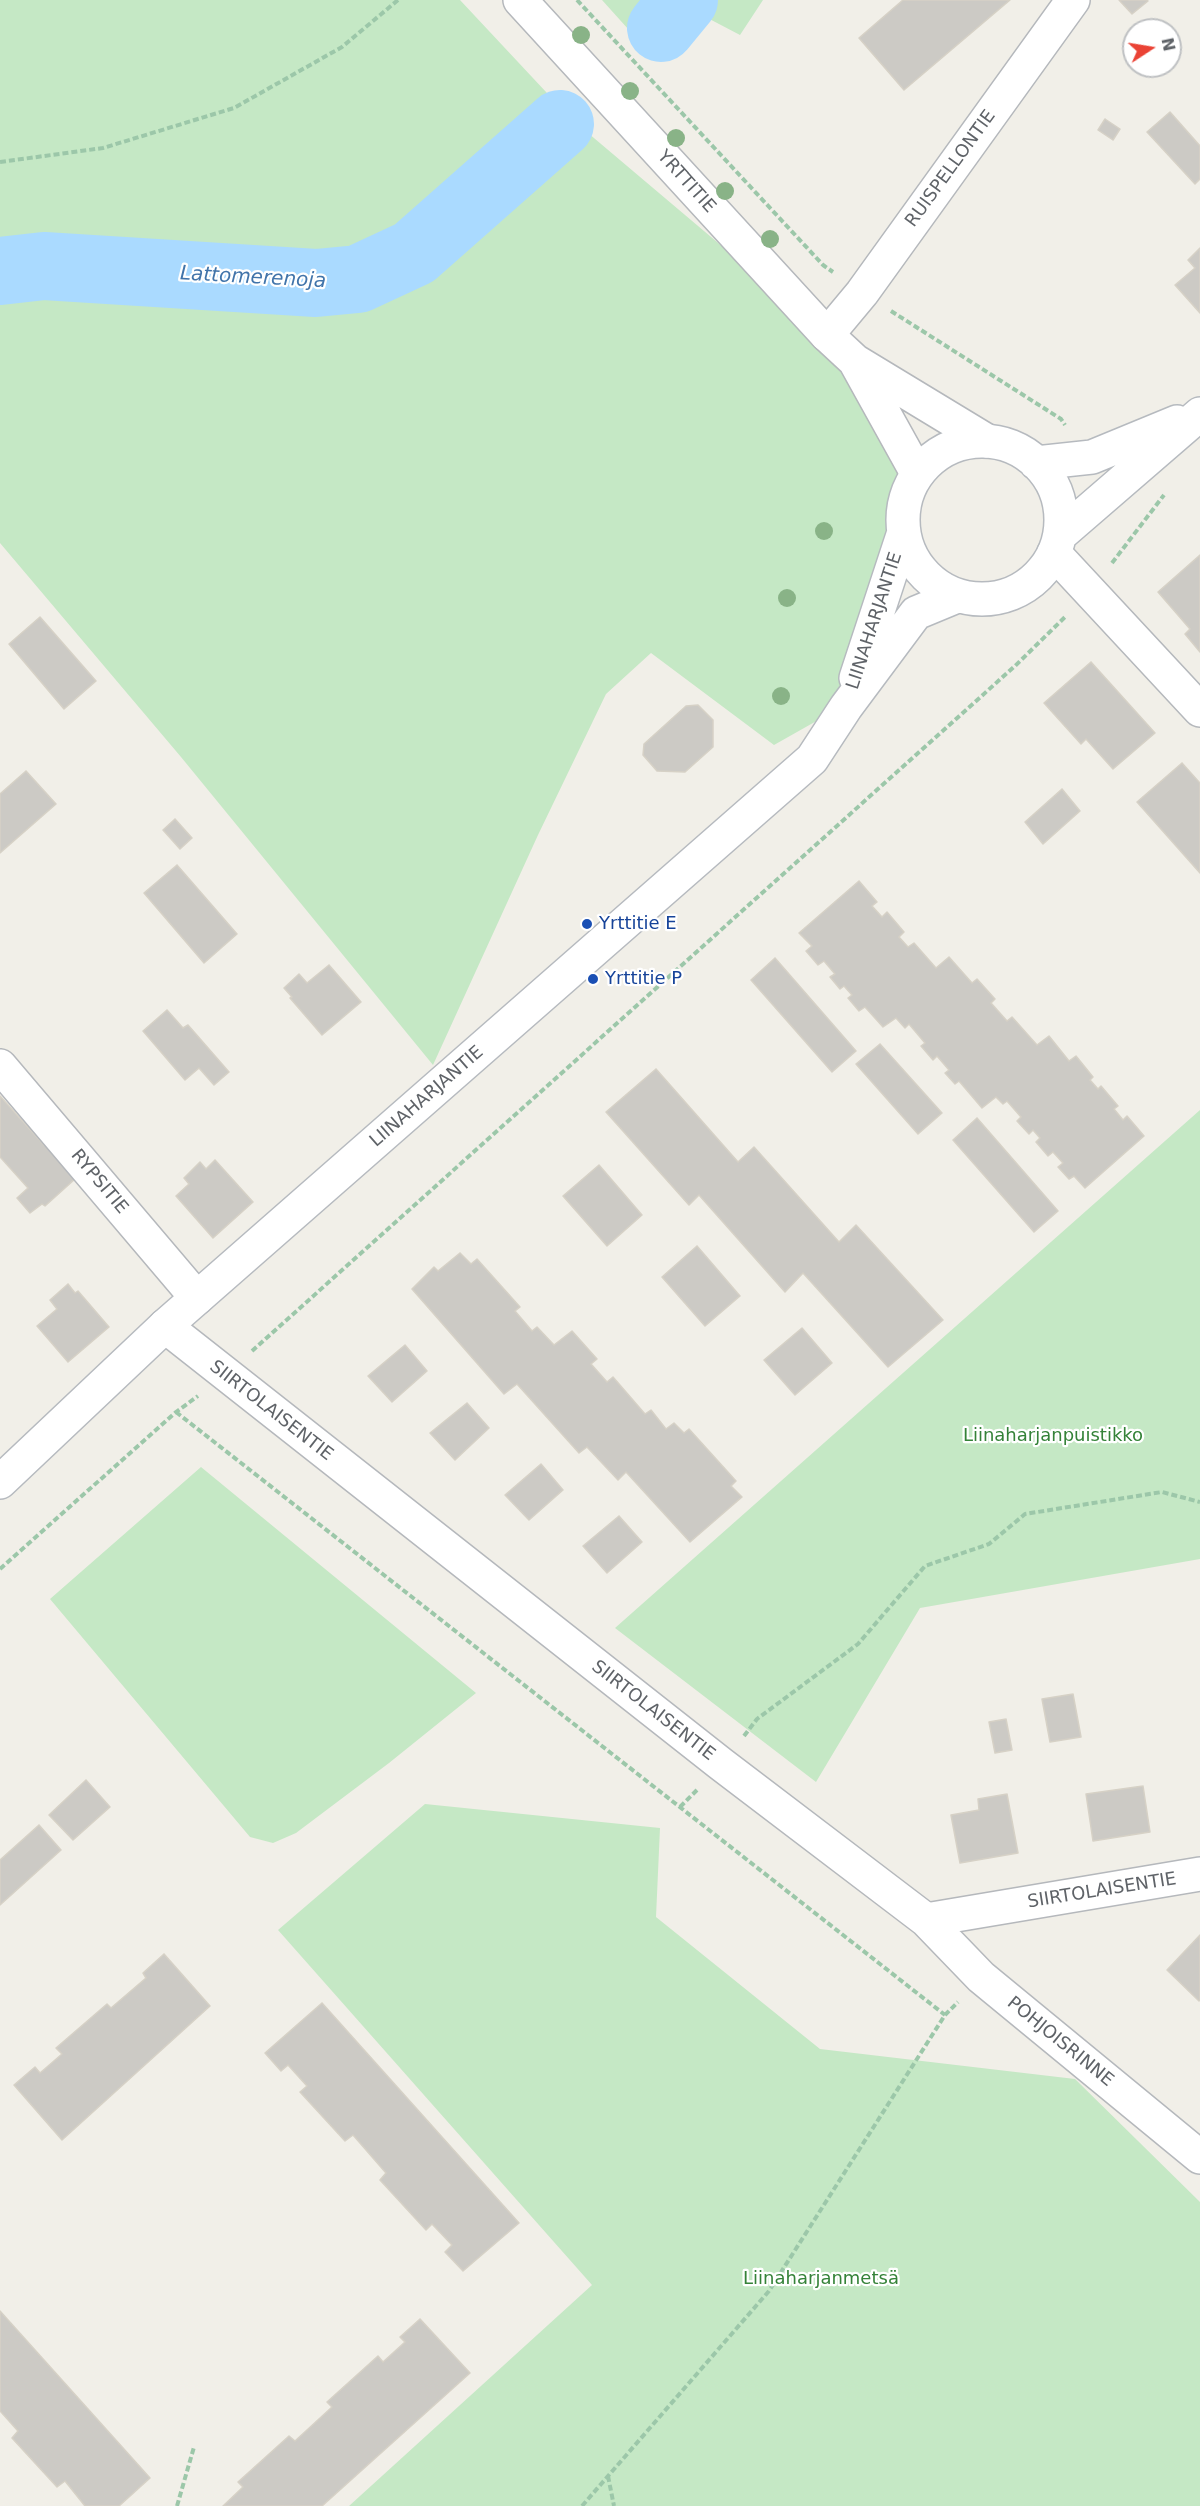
<!DOCTYPE html>
<html>
<head>
<meta charset="utf-8">
<style>
	body { margin:0 }
	#map { position:relative; width:1200px; height:2506px; overflow:hidden; background:#f1efe8; font-family:"DejaVu Sans",sans-serif }
	canvas { display:block }
	.north { position:absolute; left:1122px; top:18px; width:60px; height:60px; box-sizing:border-box; background:#fff; border:2px solid #bfc1c3; border-radius:50%; rotate:78deg; font-size:16px; font-weight:700; line-height:24px; text-align:center; color:#5f6368 }
	.north::after { content:''; display:block; margin:auto; width:21px; height:27px; background:#ea4335; clip-path:polygon(50% 0,100% 100%,50% 72%,0 100%) }
</style>
</head>
<body>
<div id="map">
<canvas width="1200" height="2506"></canvas>
<div class="north">N</div>
</div>
<script>
const c = document.querySelector('canvas').getContext('2d');
c.lineJoin = 'round';
function fill(path, color) {
  c.fillStyle = color;
  c.fill(path, 'evenodd');
}
function poly(rows) {
  const path = new Path2D();
  for (const r of rows) {
    if (r.length === 3) {
      path.moveTo(r[0] + r[2], r[1]);
      path.arc(r[0], r[1], r[2], 0, 2 * Math.PI);
      continue;
    }
    path.moveTo(r[0], r[1]);
    for (let i = 2; i < r.length; i += 2) path.lineTo(r[i], r[i + 1]);
  }
  return path;
}
function trace(path, color, width, dash) {
  c.strokeStyle = color;
  c.lineWidth = width;
  c.lineCap = dash ? 'butt' : 'round';
  c.setLineDash(dash || []);
  c.stroke(path);
}
function label(font, color, halo, rows, align = 'center') {
  c.font = font + ' "DejaVu Sans",sans-serif';
  c.lineWidth = 4.5;
  c.setLineDash([]);
  c.textBaseline = 'middle';
  c.strokeStyle = halo;
  c.fillStyle = color;
  for (const [text, x, y, turn = 0] of rows) {
    c.save();
    c.translate(x, y);
    c.rotate((+turn || 0) * Math.PI / 180);
    c.textAlign = isNaN(turn) ? turn : align;
    if (halo) c.strokeText(text, 0, 0);
    c.fillText(text, 0, 0);
    c.restore();
  }
}
fill(poly([
	[0,0,460,0,561,108,481,195,575,122,827,335,906,472,899,533,843,706,774,745,651,653,606,694,538,835,433,1065,181,757,0,543],
	[602,0,655,0,629,30],
	[705,0,763,0,740,35,698,13],
	[1200,1110,1200,1559,920,1608,816,1782,615,1628],
	[201,1467,476,1693,389,1763,296,1833,273,1843,250,1837,50,1599],
	[425,1804,660,1828,656,1917,820,2049,1075,2079,1200,2202,1200,2506,349,2506,592,2285,278,1930]
]), '#c5e8c5');
trace(poly([
	[661,28,684,0],
	[0,271,44,266,316,283,358,279,414,253,560,124]
]), '#aadaff', 68);
const building = poly([
	[903,0,1010,0,904,90,859,38,903,0],
	[1119,0,1147,0,1148,1,1132,14,1119,0],
	[1170,112,1200,146,1200,179,1195,184,1147,132,1170,112],
	[1105,119,1120,129,1113,140,1098,130,1105,119],
	[1200,248,1200,313,1175,285,1195,268,1188,260,1200,248],
	[1200,555,1200,652,1185,634,1190,629,1158,592,1200,555],
	[40,617,96,681,64,709,9,644,40,617],
	[1091,662,1155,733,1113,769,1086,739,1081,744,1044,703,1091,662],
	[698,705,713,720,713,747,685,772,657,771,643,755,644,744,686,706,698,705],
	[1182,763,1200,783,1200,873,1137,802,1182,763],
	[26,771,56,804,0,853,0,794,26,771],
	[1062,789,1080,811,1043,844,1025,822,1062,789],
	[175,819,192,838,180,849,163,830,175,819],
	[177,865,237,934,204,963,144,893,177,865],
	[859,881,877,902,872,906,882,917,887,912,904,932,899,937,908,947,914,943,936,968,949,957,972,983,977,979,995,999,991,1003,1007,1021,1012,1017,1037,1045,1049,1036,1069,1061,1076,1056,1093,1077,1090,1080,1098,1089,1101,1086,1118,1106,1114,1109,1123,1120,1127,1116,1144,1136,1085,1188,1074,1176,1069,1179,1058,1167,1063,1163,1053,1152,1048,1156,1036,1142,1040,1138,1033,1130,1029,1134,1017,1121,1021,1117,1007,1101,1003,1104,996,1097,982,1108,959,1081,955,1084,945,1073,949,1070,937,1056,933,1060,921,1046,925,1043,909,1024,905,1028,896,1018,883,1027,865,1007,859,1011,848,998,852,995,844,986,840,989,830,977,835,974,824,961,818,965,806,951,812,946,799,933,859,881],
	[775,958,856,1051,832,1072,751,980,775,958],
	[329,965,361,1002,322,1035,290,998,292,997,284,988,299,974,307,983,329,965],
	[167,1010,183,1028,188,1025,229,1072,214,1085,199,1068,185,1080,143,1031,167,1010],
	[880,1044,942,1113,918,1134,856,1064,880,1044],
	[656,1069,738,1162,754,1147,839,1242,856,1225,943,1320,888,1367,803,1273,785,1292,699,1195,689,1205,606,1112,656,1069],
	[0,1096,44,1145,49,1140,75,1179,45,1206,42,1204,30,1213,17,1198,28,1188,0,1157,0,1096],
	[977,1118,1058,1211,1034,1232,953,1140,977,1118],
	[215,1160,253,1202,213,1238,176,1196,189,1184,184,1178,200,1162,206,1169,215,1160],
	[599,1165,642,1215,607,1246,563,1196,599,1165],
	[697,1246,740,1296,705,1326,662,1277,697,1246],
	[460,1253,471,1264,477,1259,520,1307,515,1311,532,1331,537,1327,554,1345,572,1331,597,1359,591,1364,607,1382,613,1377,645,1414,651,1410,666,1429,674,1423,684,1433,689,1429,736,1481,731,1486,742,1497,690,1542,626,1472,618,1480,587,1447,579,1453,517,1384,504,1394,412,1289,434,1267,438,1271,460,1253],
	[68,1284,75,1293,78,1291,109,1327,68,1362,37,1326,57,1309,50,1300,68,1284],
	[802,1328,832,1363,795,1395,764,1360,802,1328],
	[405,1345,427,1371,392,1402,368,1376,405,1345],
	[467,1403,489,1428,455,1460,430,1433,467,1403],
	[541,1464,563,1490,529,1520,505,1495,541,1464],
	[619,1516,642,1542,607,1573,583,1546,619,1516],
	[1073,1694,1081,1737,1050,1742,1042,1699,1073,1694],
	[1006,1719,1012,1750,995,1753,989,1722,1006,1719],
	[86,1780,110,1807,73,1840,49,1815,86,1780],
	[1143,1786,1150,1832,1093,1841,1086,1794,1143,1786],
	[1007,1794,1018,1853,960,1863,951,1815,979,1810,978,1799,1007,1794],
	[39,1825,61,1850,0,1905,0,1860,39,1825],
	[1200,1935,1200,2000,1199,2001,1167,1970,1200,1935],
	[164,1954,210,2006,62,2140,14,2085,35,2067,40,2073,62,2054,56,2048,107,2004,111,2008,146,1978,143,1973,164,1954],
	[322,2003,519,2223,463,2271,445,2252,452,2245,432,2224,426,2230,380,2180,386,2173,353,2135,345,2141,300,2092,307,2086,288,2065,281,2071,265,2053,322,2003],
	[0,2311,150,2478,119,2506,85,2506,65,2481,57,2487,12,2438,18,2431,0,2411,0,2311],
	[420,2319,470,2373,322,2506,223,2506,243,2487,238,2482,289,2436,295,2441,332,2407,327,2402,378,2356,383,2362,405,2342,400,2337,420,2319]
]);
fill(building, '#cccac5');
trace(building, '#d6d1c6', 1.5);
const minor = poly([
	[827,335,862,293,1073,0],
	[1054,553,1200,710],
	[0,1066,197,1298],
	[165,1326,721,1764,926,1920,981,1977,1200,2157],
	[926,1920,1200,1874]
]);
const tertiary = poly([
	[520,0,827,335,855,361,987,441],
	[856,363,917,473]
]);
const secondary = poly([
	[982,520,79],
	[1036,463,1092,457,1177,422],
	[1060,535,1200,414],
	[856,678,903,535],
	[0,1482,165,1326,812,759,846,707,916,613,957,596]
]);
trace(minor, '#b5b8bc', 36);
trace(tertiary, '#b5b8bc', 36);
trace(secondary, '#b6babf', 36);
trace(poly([
	[577,0,823,265,833,272],
	[0,162,103,148,234,108,342,47,398,0],
	[891,311,1061,419,1065,425],
	[1112,563,1164,495],
	[252,1351,1015,666,1066,616],
	[176,1412,945,2015],
	[0,1569,176,1412,198,1396],
	[744,1736,757,1719,858,1644,925,1566,989,1544,1025,1514,1162,1492,1200,1502],
	[680,1807,698,1789],
	[608,2476,614,2506],
	[177,2506,194,2447],
	[582,2506,769,2291,945,2015,958,2002]
]), '#9cc7a9', 4, [6, 3]);
trace(minor, '#fff', 33);
trace(tertiary, '#fff', 33);
trace(secondary, '#fff', 33);
c.fillStyle = '#89b387';
for (const [x, y] of [
	[581,35],
	[630,91],
	[676,138],
	[725,191],
	[770,239],
	[824,531],
	[787,598],
	[781,696]
]) {
  c.beginPath();
  c.arc(x, y, 9, 0, 2 * Math.PI);
  c.fill();
}
for (const [x, y, r, color] of [
	[587,924,6,"#1a4fb4"],
	[593,979,6,"#1a4fb4"]
]) {
  const dot = new Path2D();
  dot.arc(x, y, r, 0, 2 * Math.PI);
  c.fillStyle = color;
  c.fill(dot);
  trace(dot, '#fff', 2);
}
label('18px', '#5f6368', '#fff', [
	["RUISPELLONTIE",951,169,-54],
	["YRTTITIE",686,182,48],
	["LIINAHARJANTIE",875,621,-72],
	["LIINAHARJANTIE",427,1097,-41],
	["RYPSITIE",99,1182,50],
	["SIIRTOLAISENTIE",271,1411,38],
	["SIIRTOLAISENTIE",653,1711,38],
	["SIIRTOLAISENTIE",1102,1891,-9],
	["POHJOISRINNE",1060,2042,39]
]);
label('18px', '#164399', '#fff', [
	["Yrttitie E",599,924],
	["Yrttitie P",605,979]
], 'left');
label('18px', '#348238', '#fff', [
	["Liinaharjanpuistikko",1053,1436],
	["Liinaharjanmetsä",821,2279]
]);
label('italic 20px', '#4174aa', '#fff', [
	["Lattomerenoja",253,278,3]
]);
</script>
</body>
</html>
